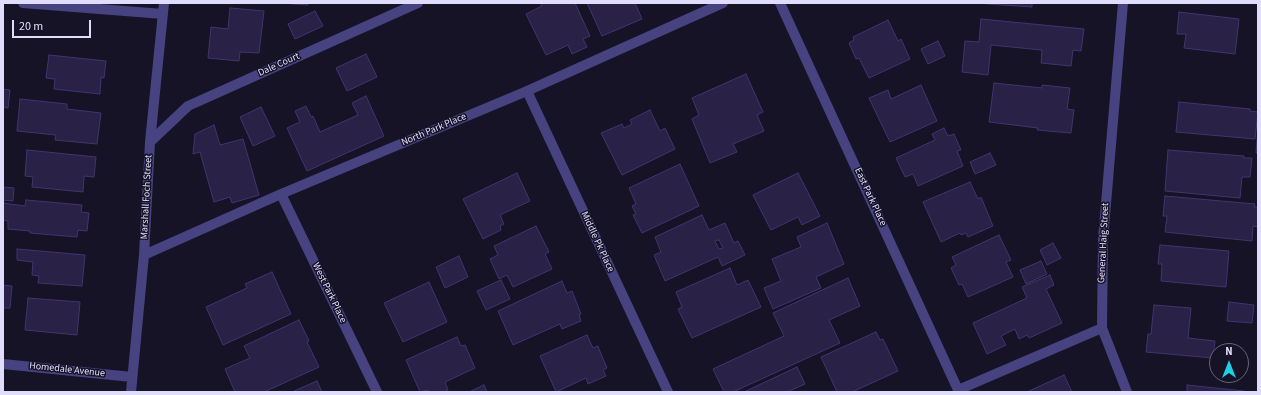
<!DOCTYPE html>
<html>
<head>
<meta charset="utf-8">
<style>
	body { margin:0 }
	#map { position:relative; width:1261px; height:395px; overflow:hidden; background:#161327; font-family:"Source Sans 3",sans-serif }
	canvas { display:block }
	.frame { position:absolute; inset:0; border:4px solid #e0dcfb; pointer-events:none }
	.north { position:absolute; left:1209px; top:343px; width:40px; height:40px; box-sizing:border-box; background:#161327; border:1px solid #67637c; border-radius:50%; rotate:0deg; font-size:11px; font-weight:700; line-height:16px; text-align:center; color:#e0dcfb }
	.north::after { content:''; display:block; margin:auto; width:14px; height:18px; background:#1dd0e6; clip-path:polygon(50% 0,100% 100%,50% 72%,0 100%) }
	.scale { position:absolute; left:12px; top:20px; width:79px; height:18px; box-sizing:border-box; border:2px solid #e0dcfb; border-top:0; padding-left:5px; font-size:12px; line-height:14px; white-space:nowrap; color:#e0dcfb; -webkit-text-stroke:3px #161327; paint-order:stroke }
</style>
</head>
<body>
<div id="map">
<canvas width="1261" height="395"></canvas>
<div class="frame"></div>
<div class="north">N</div>
<div class="scale">20 m</div>
</div>
<script>
const c = document.querySelector('canvas').getContext('2d');
c.lineJoin = 'round';
function fill(path, color) {
  c.fillStyle = color;
  c.fill(path, 'evenodd');
}
function poly(rows) {
  const path = new Path2D();
  for (const r of rows) {
    path.moveTo(r[0], r[1]);
    for (let i = 2; i < r.length; i += 2) path.lineTo(r[i], r[i + 1]);
  }
  return path;
}
function trace(path, color, width, dash) {
  c.strokeStyle = color;
  c.lineWidth = width;
  c.lineCap = dash ? 'butt' : 'round';
  c.setLineDash(dash || []);
  c.stroke(path);
}
function label(font, color, halo, rows, align = 'center') {
  c.font = font + ' "Source Sans 3",sans-serif';
  c.lineWidth = 3;
  c.setLineDash([]);
  c.textBaseline = 'middle';
  c.strokeStyle = halo;
  c.fillStyle = color;
  for (const [text, x, y, turn = 0] of rows) {
    c.save();
    c.translate(x, y);
    c.rotate((+turn || 0) * Math.PI / 180);
    c.textAlign = isNaN(turn) ? turn : align;
    if (halo) c.strokeText(text, 0, 0);
    c.fillText(text, 0, 0);
    c.restore();
  }
}
const building = poly([
	[281,3,308,3,308,5,281,3],
	[540,3,575,3,590,36,583,39,587,47,572,54,568,45,546,55,526,14,542,6,540,3],
	[587,3,635,3,642,19,602,36,587,3],
	[974,3,1032,3,1032,7,974,3],
	[230,8,264,11,259,53,240,52,239,61,208,58,211,27,228,29,230,8],
	[315,11,323,26,295,39,288,24,315,11],
	[1179,12,1239,19,1235,54,1184,48,1186,34,1177,34,1179,12],
	[981,19,1084,29,1081,51,1073,50,1071,66,1041,63,1042,50,991,45,988,75,962,72,965,41,979,42,981,19],
	[888,20,898,41,901,39,910,59,869,78,859,58,856,59,849,43,854,40,853,37,888,20],
	[938,41,945,56,928,64,921,49,938,41],
	[366,54,377,77,347,91,336,68,366,54],
	[49,55,106,61,104,78,101,77,100,94,54,89,55,79,46,78,49,55],
	[746,74,763,112,757,115,764,131,733,144,737,152,710,163,692,119,699,115,692,98,746,74],
	[994,83,1042,88,1042,85,1070,88,1067,109,1074,110,1071,133,1037,130,1038,128,989,122,994,83],
	[921,85,937,121,890,142,869,98,888,90,891,99,921,85],
	[3,89,10,90,8,108,3,107,3,89],
	[366,96,384,136,307,171,287,128,300,122,295,111,306,106,311,117,313,116,320,132,358,115,352,103,366,96],
	[20,99,67,104,67,109,101,113,97,144,55,140,56,135,17,131,20,99],
	[1179,102,1250,109,1250,111,1258,112,1255,139,1176,132,1179,102],
	[261,107,275,136,253,146,240,117,261,107],
	[650,110,660,131,665,128,675,149,622,175,601,133,622,124,624,128,632,124,630,120,650,110],
	[214,125,220,145,243,139,259,195,232,203,230,197,214,202,200,152,193,154,195,134,214,125],
	[944,128,948,136,954,134,961,150,957,151,963,166,918,186,913,174,905,177,896,158,935,140,932,134,944,128],
	[1258,128,1258,154,1256,153,1258,128],
	[27,150,96,157,94,177,84,176,83,192,32,187,33,177,25,176,27,150],
	[1168,150,1244,156,1244,158,1252,158,1250,177,1242,177,1240,198,1165,191,1168,150],
	[990,153,996,165,975,174,970,162,990,153],
	[680,164,699,206,642,233,633,215,636,214,632,206,636,204,629,188,680,164],
	[517,173,530,201,500,215,504,224,500,226,501,230,483,239,463,199,517,173],
	[798,173,820,216,802,225,798,217,771,230,753,195,798,173],
	[970,182,978,199,981,197,993,226,968,237,966,233,961,235,960,233,941,242,923,202,970,182],
	[3,187,14,188,13,201,3,200,3,187],
	[1165,196,1255,204,1254,207,1258,207,1258,227,1253,226,1252,241,1165,232,1167,216,1163,216,1165,196],
	[26,200,82,205,81,212,89,213,87,231,78,230,77,237,30,233,30,231,8,229,8,221,3,220,3,203,25,206,26,200],
	[702,215,709,230,725,223,734,243,738,241,745,255,722,266,718,257,665,281,654,255,661,252,655,237,702,215],
	[719,240,723,248,719,249,715,241,719,240],
	[827,223,844,264,816,277,821,288,773,309,764,288,781,281,772,259,801,247,797,237,827,223],
	[536,226,549,252,545,254,552,269,513,287,507,275,499,279,490,259,498,255,494,246,536,226],
	[999,235,1011,260,1006,262,1013,277,968,297,962,284,959,285,951,268,956,265,952,257,999,235],
	[1053,243,1061,258,1047,265,1040,250,1053,243],
	[1160,245,1229,251,1226,287,1161,281,1162,264,1158,264,1160,245],
	[17,249,85,255,82,286,38,283,39,276,32,275,33,262,17,260,17,249],
	[459,256,468,277,445,288,436,267,459,256],
	[1041,261,1047,274,1026,284,1020,270,1041,261],
	[730,268,737,285,748,280,761,307,692,338,678,309,682,307,676,292,730,268],
	[272,272,291,314,223,345,206,307,247,288,245,284,272,272],
	[1050,275,1054,285,1046,289,1062,323,1029,338,1027,335,1019,339,1015,329,1001,336,1006,345,987,354,973,323,1027,298,1022,287,1050,275],
	[848,278,860,306,829,320,840,343,733,392,724,392,713,369,784,336,773,313,848,278],
	[501,280,510,299,486,310,477,291,501,280],
	[562,281,567,293,572,291,581,314,579,315,581,321,562,329,560,324,513,345,498,311,562,281],
	[429,282,447,322,403,342,384,303,429,282],
	[3,285,12,286,10,308,3,308,3,285],
	[28,298,80,302,77,335,25,330,28,298],
	[1229,302,1254,305,1252,323,1227,321,1229,302],
	[1154,305,1191,308,1188,338,1215,341,1213,358,1146,352,1148,334,1151,334,1154,305],
	[299,320,309,341,307,342,319,367,264,392,235,392,225,369,250,358,244,346,299,320],
	[876,332,880,340,883,339,898,371,852,392,837,392,821,357,876,332],
	[587,335,593,348,598,346,601,354,607,368,603,370,606,376,588,384,586,378,556,392,540,356,587,335],
	[457,337,461,346,465,345,475,368,445,382,448,390,443,392,429,392,428,390,420,392,406,360,457,337],
	[797,367,805,384,787,392,744,392,797,367],
	[1064,375,1072,392,1027,392,1064,375],
	[317,381,322,392,292,392,317,381],
	[484,385,487,392,469,392,484,385],
	[1187,385,1244,391,1244,392,1187,392,1187,385]
]);
fill(building, '#292146');
trace(building, '#41356f', 1);
trace(poly([
	[23,3,163,14],
	[780,3,959,392],
	[1123,3,1103,239,1102,328,1127,392],
	[527,91,668,392],
	[150,142,188,106,418,3],
	[281,194,377,392],
	[144,255,281,194,527,91,723,3],
	[3,364,132,377],
	[958,390,1102,328],
	[131,392,144,255,150,142,164,3]
]), '#464380', 10);
label('10px', '#e0dcfb', '#161327', [
	["Dale Court",279,65,-24],
	["North Park Place",434,130,-23],
	["Marshall Foch Street",147,197,-87],
	["East Park Place",870,197,65],
	["Middle Pk Place",597,242,65],
	["General Haig Street",1104,243,-87],
	["West Park Place",329,293,64],
	["Homedale Avenue",67,370,6]
]);
</script>
</body>
</html>
